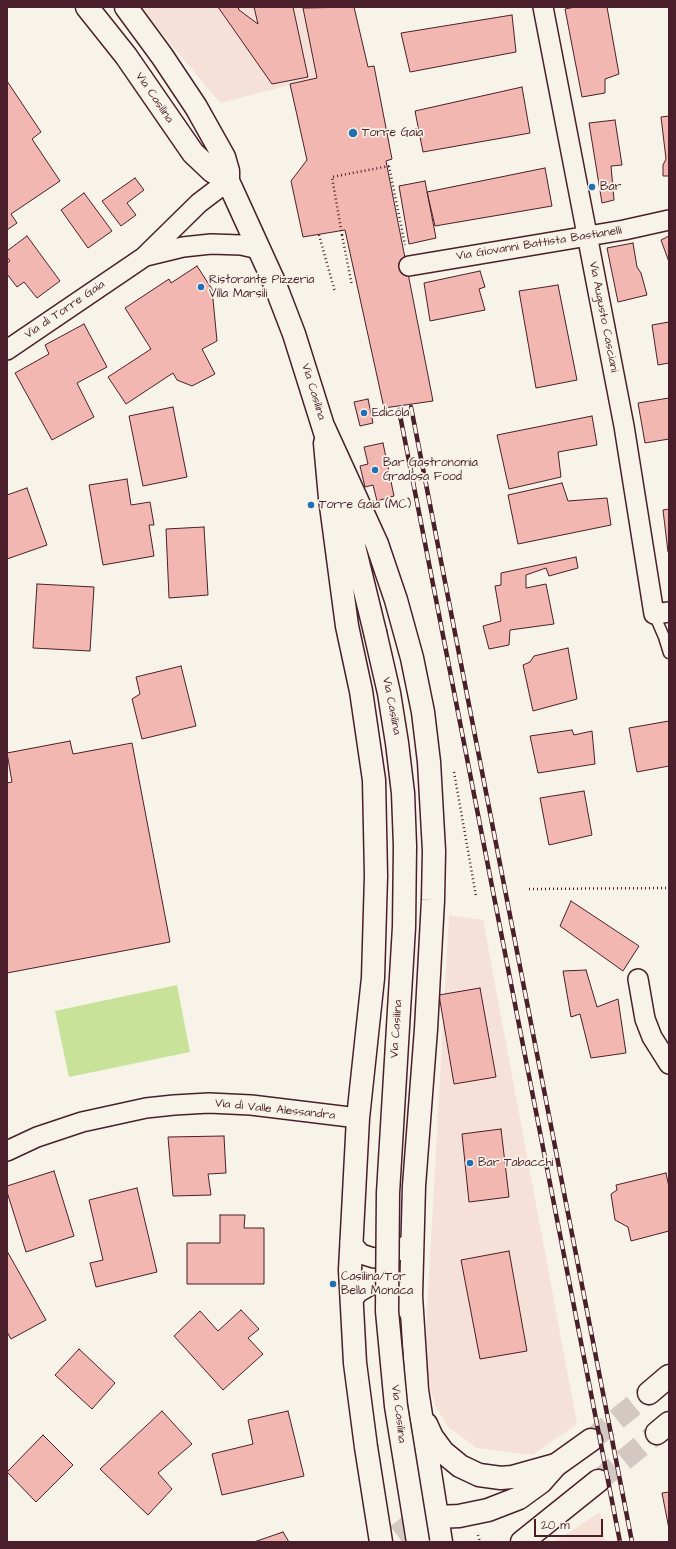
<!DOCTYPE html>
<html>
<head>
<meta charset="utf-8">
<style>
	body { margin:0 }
	#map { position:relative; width:676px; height:1549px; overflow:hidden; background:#f7f3e8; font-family:"Architects Daughter",sans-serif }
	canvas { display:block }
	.frame { position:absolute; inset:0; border:8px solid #4a1f2b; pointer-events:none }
	.scale { position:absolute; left:534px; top:1519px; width:69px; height:18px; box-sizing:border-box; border:2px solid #4a1f2b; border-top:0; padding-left:5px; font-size:12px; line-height:14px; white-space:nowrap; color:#4a1f2b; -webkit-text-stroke:3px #f7f3e8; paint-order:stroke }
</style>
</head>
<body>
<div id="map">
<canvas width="676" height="1549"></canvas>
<div class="frame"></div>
<div class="scale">20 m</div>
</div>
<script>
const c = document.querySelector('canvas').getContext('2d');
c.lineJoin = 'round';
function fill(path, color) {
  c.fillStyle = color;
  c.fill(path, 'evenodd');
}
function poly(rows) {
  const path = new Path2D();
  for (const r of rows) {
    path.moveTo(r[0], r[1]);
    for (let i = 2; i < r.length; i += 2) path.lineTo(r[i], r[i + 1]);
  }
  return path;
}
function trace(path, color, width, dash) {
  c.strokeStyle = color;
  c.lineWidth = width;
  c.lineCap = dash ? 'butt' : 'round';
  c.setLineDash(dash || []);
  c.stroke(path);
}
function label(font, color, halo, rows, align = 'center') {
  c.font = font + ' "Architects Daughter",sans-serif';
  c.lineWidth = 3.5;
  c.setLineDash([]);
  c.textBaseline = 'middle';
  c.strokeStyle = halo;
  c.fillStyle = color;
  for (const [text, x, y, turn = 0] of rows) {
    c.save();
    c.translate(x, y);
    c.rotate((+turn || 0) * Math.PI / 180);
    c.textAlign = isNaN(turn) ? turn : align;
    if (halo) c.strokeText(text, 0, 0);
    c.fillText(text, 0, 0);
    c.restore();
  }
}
fill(poly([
	[140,7,303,7,317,78,220,103],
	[449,915,483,920,577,1424,533,1455,477,1448,447,1426,435,1405,424,1367],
	[600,1512,605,1542,554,1542]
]), '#f6e1d8');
fill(poly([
	[177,985,190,1052,69,1077,55,1011]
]), '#c8e299');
const building = poly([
	[218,7,238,7,239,10,258,24,254,7,293,7,308,77,272,84,218,7],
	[354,7,368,67,374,66,392,159,386,161,433,401,384,408,345,230,303,237,291,181,307,160,290,84,317,78,303,8,354,7],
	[575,7,607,7,619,74,605,79,605,93,582,97,565,9,575,7],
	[512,15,516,52,410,72,401,33,512,15],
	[7,81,41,132,32,139,60,181,11,214,17,223,7,230,7,81],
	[522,87,530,133,423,152,415,111,522,87],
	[669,116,669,176,663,176,663,165,666,159,661,117,669,116],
	[615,120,622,165,611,166,614,200,602,203,589,123,615,120],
	[545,168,552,206,435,226,427,192,545,168],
	[135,178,144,190,127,203,136,215,121,226,102,201,135,178],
	[425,181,436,238,409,244,399,186,425,181],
	[84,193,112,231,88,248,61,210,84,193],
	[27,236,60,281,37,298,24,282,17,287,7,274,7,263,10,261,7,257,7,251,27,236],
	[669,236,669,262,661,240,669,236],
	[633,243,637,267,641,273,647,295,618,302,607,248,633,243],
	[197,266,212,289,217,341,202,349,215,374,192,386,177,380,173,373,126,404,108,377,151,349,125,308,169,279,171,283,197,266],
	[480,271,485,287,479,289,485,310,430,321,424,283,480,271],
	[558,285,577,380,536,388,519,291,558,285],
	[669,322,669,363,658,365,652,325,669,322],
	[84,324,107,367,77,383,94,417,52,440,15,373,49,354,45,345,84,324],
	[669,398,669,439,645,443,638,403,669,398],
	[368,399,373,423,360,426,354,402,368,399],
	[173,407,187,477,143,486,129,416,173,407],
	[592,416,597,445,558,452,561,477,509,489,497,435,592,416],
	[383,443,394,496,377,501,373,485,365,487,360,466,368,464,364,447,383,443],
	[127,479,131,505,150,502,154,525,149,525,154,556,103,565,89,485,127,479],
	[562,483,568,501,607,498,611,525,518,544,508,495,562,483],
	[27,488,47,545,7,559,7,495,27,488],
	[669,509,669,552,668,552,663,510,669,509],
	[204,527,208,595,169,598,166,529,204,527],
	[576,557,578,568,549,576,546,568,526,575,526,588,546,584,554,624,510,630,509,645,489,649,483,626,501,621,495,586,501,585,501,573,576,557],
	[37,584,94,587,90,651,33,648,37,584],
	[568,648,577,699,533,711,523,665,530,662,534,656,568,648],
	[181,666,196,726,142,739,132,699,140,694,136,677,181,666],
	[669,721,669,766,637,772,629,728,669,721],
	[572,730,574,735,592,731,595,764,538,773,530,736,572,730],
	[70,741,73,754,132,743,170,942,7,973,7,783,12,782,7,753,70,741],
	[584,791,592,835,549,845,540,798,584,791],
	[571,901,639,946,623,971,560,926,571,901],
	[586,970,597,1007,618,999,626,1053,591,1058,580,1014,571,1017,563,971,586,970],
	[480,988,496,1077,454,1084,439,995,480,988],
	[501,1129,509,1197,469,1202,462,1134,501,1129],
	[224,1136,226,1173,208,1174,211,1195,173,1196,168,1137,224,1136],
	[54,1171,74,1236,26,1252,7,1192,7,1186,54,1171],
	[666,1173,669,1187,669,1231,631,1241,628,1227,615,1220,611,1194,617,1190,616,1185,666,1173],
	[137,1188,157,1272,96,1287,90,1263,103,1260,89,1200,137,1188],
	[220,1215,245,1215,244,1228,264,1228,264,1284,187,1284,187,1243,220,1243,220,1215],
	[7,1251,46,1320,11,1339,7,1332,7,1251],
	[509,1251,527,1351,480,1359,461,1260,509,1251],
	[241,1310,259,1329,248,1338,263,1354,223,1390,174,1336,200,1311,218,1331,241,1310],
	[79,1349,115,1383,92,1409,55,1375,79,1349],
	[162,1411,192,1444,158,1473,172,1489,148,1515,100,1469,162,1411],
	[288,1411,304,1476,222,1495,212,1454,253,1444,248,1420,288,1411],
	[43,1435,73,1465,36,1502,7,1472,43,1435],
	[669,1492,669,1529,662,1493,669,1492],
	[283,1532,289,1542,254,1542,283,1532]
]);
fill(building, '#f3b7b1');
trace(building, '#4a1f2b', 1);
trace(poly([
	[591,1440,649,1393],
	[598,1481,657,1433],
	[397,1535,410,1525,432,1518]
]), '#d4c9c2', 22, [22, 11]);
const lane = poly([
	[654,614,664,637,669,653]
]);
const street = poly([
	[543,7,624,426,654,614,669,612],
	[146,256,183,247,211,244,241,245,259,249],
	[409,266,624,230,669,220],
	[7,350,144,257,199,203,228,181],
	[638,979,645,1019,652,1037,669,1064],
	[7,1151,37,1137,82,1122,146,1108,174,1105,209,1103,251,1105,358,1118],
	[350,1242,361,1254,374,1258,390,1255,412,1242],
	[351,1301,359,1292,371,1285,381,1284,388,1285,397,1292,412,1317]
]);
const primary = poly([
	[87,7,126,56,193,153,212,171,228,181],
	[126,7,162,56,196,107,224,157,228,171,228,181,274,282,294,334,328,442],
	[324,428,377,544,396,600,412,658,423,712,429,762,434,851,433,900,426,1029,414,1186,411,1296,417,1390,441,1542],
	[325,443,330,498,347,626,361,691,374,780,376,876,373,978,358,1118,350,1270,355,1363,366,1447,381,1542],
	[342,497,375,632],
	[649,1393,669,1376],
	[426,1424,432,1437,443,1452,460,1466,479,1475,501,1478,512,1477,555,1465],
	[657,1433,669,1423],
	[437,1517,459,1516,488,1510,519,1498,541,1482,556,1465,591,1440],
	[522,1542,598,1481]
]);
trace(lane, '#4a1f2b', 13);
trace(street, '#4a1f2b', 22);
trace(primary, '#4a1f2b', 25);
trace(poly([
	[389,166,405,245],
	[319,235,335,292],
	[342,235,352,286],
	[454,772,476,896],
	[529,889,669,888],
	[478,1535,480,1542]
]), '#4a1f2b', 2.5, [1, 3]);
trace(lane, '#f7f3e8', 10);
trace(street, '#f7f3e8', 19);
trace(primary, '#f7f3e8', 22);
const rail = poly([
	[411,407,632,1542],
	[399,410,620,1542]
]);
trace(rail, '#4a1f2b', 4.5);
trace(rail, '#f7f3e8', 3, [9]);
const primaryBridge = poly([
	[375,632,389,693,397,743,403,793,405,846,404,927,388,1193,387,1311,396,1406,418,1542]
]);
trace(primaryBridge, '#4a1f2b', 25, []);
trace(poly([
	[342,235,332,177,389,166]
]), '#4a1f2b', 2.5, [1, 3]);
trace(primaryBridge, '#f7f3e8', 22);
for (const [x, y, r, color] of [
	[353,133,5,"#1f6fb2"],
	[592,187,4,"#1f6fb2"],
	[201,287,4,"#1f6fb2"],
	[364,413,4,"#1f6fb2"],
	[375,470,4,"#1f6fb2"],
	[311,505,4,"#1f6fb2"],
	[470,1163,4,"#1f6fb2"],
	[333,1284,4,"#1f6fb2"]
]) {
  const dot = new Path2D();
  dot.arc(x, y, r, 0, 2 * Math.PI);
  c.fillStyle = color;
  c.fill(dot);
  trace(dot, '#f7f3e8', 1.5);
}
label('12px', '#4a1f2b', '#f7f3e8', [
	["Via Casilina",154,98,56],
	["Via Giovanni Battista Bastianelli",539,244,-9],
	["Via di Torre Gaia",65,310,-34],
	["Via Augusto Casciani",603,317,79],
	["Via Casilina",313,392,73],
	["Via Casilina",391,706,79],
	["Via Casilina",397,1029,-86],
	["Via di Valle Alessandra",275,1110,6],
	["Via Casilina",398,1414,83]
]);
label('12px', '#4a1f2b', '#f7f3e8', [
	["Torre Gaia",362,133],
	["Bar",600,187],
	["Ristorante Pizzeria",209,280],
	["Villa Marsili",209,294],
	["Edicola",372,413],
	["Bar Gastronomia",383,463],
	["Gradosa Food",383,477],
	["Torre Gaia (MC)",319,505],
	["Bar Tabacchi",478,1163],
	["Casilina/Tor",341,1277],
	["Bella Monaca",341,1291]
], 'left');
</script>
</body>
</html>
